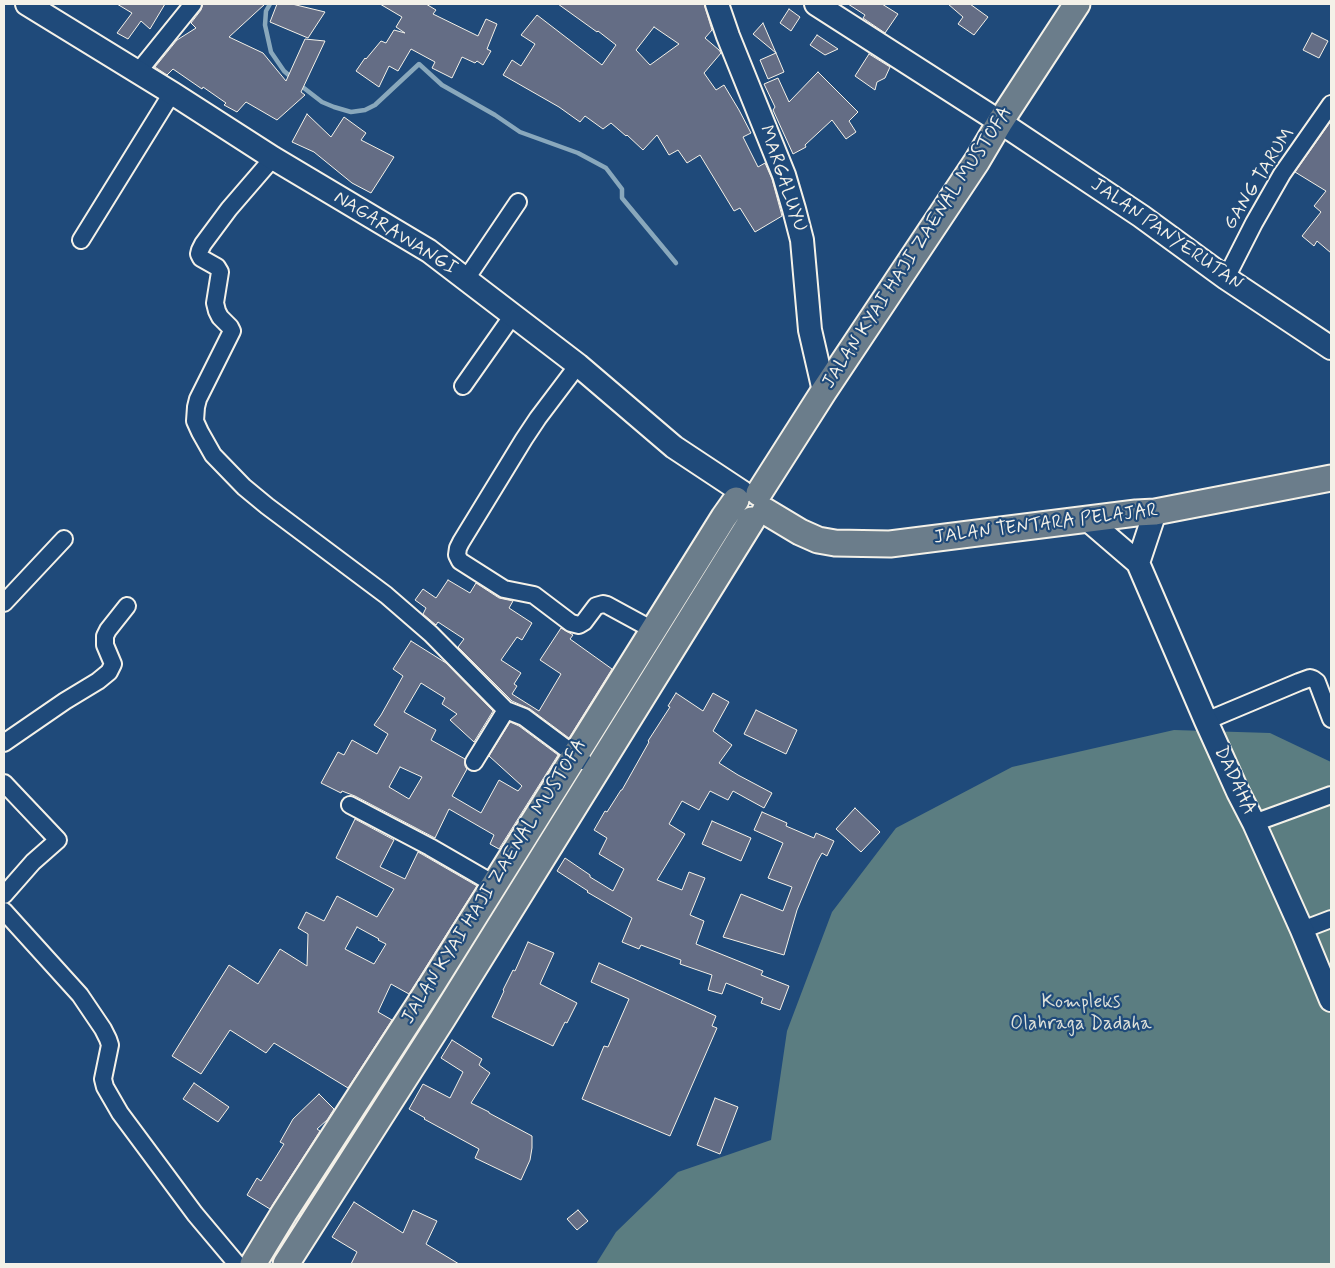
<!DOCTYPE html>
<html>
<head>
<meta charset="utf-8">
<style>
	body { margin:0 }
	#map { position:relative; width:1335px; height:1268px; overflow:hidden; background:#1f4a7a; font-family:Mynerve,sans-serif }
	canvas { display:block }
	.frame { position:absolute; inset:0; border:5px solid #f4f1e8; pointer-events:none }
</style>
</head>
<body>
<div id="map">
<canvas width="1335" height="1268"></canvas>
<div class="frame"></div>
</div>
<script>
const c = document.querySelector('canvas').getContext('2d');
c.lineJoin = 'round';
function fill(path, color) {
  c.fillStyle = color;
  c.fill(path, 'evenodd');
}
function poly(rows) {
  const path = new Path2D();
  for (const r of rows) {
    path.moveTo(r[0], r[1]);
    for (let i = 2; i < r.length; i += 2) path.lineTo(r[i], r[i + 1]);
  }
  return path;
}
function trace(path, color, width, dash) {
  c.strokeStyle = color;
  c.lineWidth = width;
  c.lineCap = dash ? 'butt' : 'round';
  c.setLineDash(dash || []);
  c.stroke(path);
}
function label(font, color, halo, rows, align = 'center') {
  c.font = font + ' Mynerve,sans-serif';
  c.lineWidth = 4.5;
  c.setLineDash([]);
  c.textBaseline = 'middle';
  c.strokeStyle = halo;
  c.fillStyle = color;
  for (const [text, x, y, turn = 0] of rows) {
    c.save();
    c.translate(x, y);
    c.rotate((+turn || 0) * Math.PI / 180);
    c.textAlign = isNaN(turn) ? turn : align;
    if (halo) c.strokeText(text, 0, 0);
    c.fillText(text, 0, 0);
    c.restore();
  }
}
fill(poly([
	[1174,730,1270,733,1331,762,1331,1264,596,1264,616,1232,678,1172,771,1140,787,1031,832,912,896,828,1012,767]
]), '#5b7d81');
trace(poly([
	[270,4,266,11,265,25,271,52,284,71,292,78],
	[300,85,322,102,334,107,351,112,365,110,375,105,419,64,442,85,495,115,520,132,578,153,606,168,622,189,622,198,676,263]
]), '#89a8bc', 4.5);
const building = poly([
	[117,4,165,4,150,29,141,21,128,39,117,33,132,13,117,4],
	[203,4,265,4,229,37,263,53,286,81,305,39,325,41,301,92,305,95,277,120,246,102,237,112,224,105,226,103,203,87,202,89,173,69,167,75,155,67,177,40,196,28,191,23,201,10,203,4],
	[277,4,292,4,325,12,308,38,270,22,277,4],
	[380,4,426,4,436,10,433,14,478,36,486,19,497,24,487,49,491,51,483,65,477,61,475,63,462,57,452,78,432,68,435,62,411,49,398,71,389,66,379,87,356,71,365,58,366,59,381,41,386,43,394,30,405,33,396,27,402,17,380,4],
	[558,4,704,4,712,30,705,38,719,50,721,53,704,73,716,90,724,85,739,110,751,133,743,137,758,167,765,163,772,179,782,216,755,232,740,208,734,211,700,155,687,163,678,150,669,155,657,135,643,150,627,135,626,136,611,123,603,129,585,116,580,122,559,107,503,75,512,60,521,66,535,44,521,35,537,15,602,65,616,45,598,31,597,32,558,4],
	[654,27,679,44,650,65,636,50,654,27],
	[848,4,882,4,898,14,885,33,863,18,865,15,848,4],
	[948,4,970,4,988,17,974,35,958,24,963,17,948,4],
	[789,9,800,17,791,31,780,23,789,9],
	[763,23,776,53,753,34,763,23],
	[1312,33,1328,41,1319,58,1303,50,1312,33],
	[817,35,838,49,825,55,810,45,817,35],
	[776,53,784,72,768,79,760,60,776,53],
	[869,54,890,67,885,78,877,82,875,90,855,76,869,54],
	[818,72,858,112,849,121,856,132,846,139,832,120,805,145,806,147,793,154,773,110,775,107,764,84,778,78,789,102,818,72],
	[307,114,331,137,344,117,366,133,361,140,394,157,371,193,352,183,314,152,292,142,307,114],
	[1331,121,1331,253,1317,241,1314,246,1302,236,1321,212,1314,206,1326,191,1295,172,1331,121],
	[448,580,470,593,476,583,499,598,513,601,509,608,532,623,522,640,517,637,501,660,521,673,514,684,517,686,512,694,539,711,561,674,540,660,561,628,573,635,570,639,612,669,569,738,530,709,512,701,458,647,464,639,438,622,436,625,423,614,426,608,415,600,423,589,436,598,448,580],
	[411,641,446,663,493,711,474,742,450,720,457,714,442,704,445,698,421,683,404,712,436,730,431,740,465,759,465,766,467,769,452,796,481,813,499,780,518,791,522,786,489,756,510,722,519,726,558,755,499,849,490,844,494,835,449,809,435,838,355,796,342,791,341,793,321,783,338,752,344,755,352,740,377,754,388,734,374,725,381,715,403,676,393,669,411,641],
	[400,767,422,777,409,799,389,787,400,767],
	[676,693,703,711,713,693,729,702,713,731,732,745,719,763,738,775,772,793,764,808,733,791,728,800,710,791,699,810,682,801,669,824,685,834,657,880,682,890,689,872,705,878,690,915,704,921,696,944,763,971,761,975,789,986,780,1010,761,1003,763,998,726,983,722,994,708,990,712,975,680,964,681,960,641,945,639,949,622,942,632,918,587,892,588,891,557,871,565,858,590,875,590,877,613,891,624,869,599,854,607,838,594,830,605,811,607,812,621,790,622,790,649,742,648,741,670,707,668,706,676,693],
	[756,710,797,730,786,754,744,734,756,710],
	[855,808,880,832,861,852,836,829,855,808],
	[762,812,787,823,786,826,814,838,816,833,834,841,827,856,822,853,817,862,797,910,784,955,723,937,741,894,783,911,792,887,768,878,783,843,754,830,762,812],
	[355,819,394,840,380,867,405,879,418,852,477,886,409,994,391,984,378,1012,392,1020,348,1088,274,1043,266,1053,230,1030,201,1074,172,1056,229,965,258,984,280,949,307,966,308,934,298,928,306,912,324,921,337,896,377,917,394,889,336,858,355,819],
	[357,927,379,939,378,940,386,944,374,964,345,949,357,927],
	[712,821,751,838,741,861,702,844,712,821],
	[528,942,554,953,540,984,577,1003,567,1023,565,1022,553,1046,492,1017,504,991,503,990,513,970,515,971,528,942],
	[599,963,716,1016,712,1026,717,1028,670,1136,582,1099,604,1046,608,1047,629,999,591,982,599,963],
	[452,1040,482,1059,479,1065,490,1073,471,1103,489,1112,489,1113,532,1136,532,1148,530,1160,521,1180,475,1158,479,1149,424,1119,425,1118,409,1109,423,1084,450,1098,463,1072,441,1058,452,1040],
	[194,1083,229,1107,218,1122,183,1099,194,1083],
	[319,1094,334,1109,327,1120,317,1129,320,1131,270,1209,247,1195,257,1178,261,1181,284,1144,280,1142,293,1119,319,1094],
	[715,1098,738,1107,720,1154,697,1145,715,1098],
	[354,1202,403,1233,413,1210,437,1221,426,1244,459,1264,351,1264,357,1252,332,1237,354,1202],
	[578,1210,588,1221,577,1230,567,1219,578,1210]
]);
fill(building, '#646d85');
trace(building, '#f4f1e8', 1);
const street = poly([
	[138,72,193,4],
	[273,158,229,209,203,244,200,250,199,254,201,258,217,267,220,272,215,303,217,311,220,317,230,327,232,331,198,399,196,407,195,421,200,432,213,455,244,487,267,506,386,595,431,634,506,710,524,717,583,761],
	[81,240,172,93],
	[1226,278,1254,223,1282,174,1331,104],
	[466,279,518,202],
	[578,365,538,418,524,439,461,542,458,548,457,555,460,561,504,589,534,595,571,623,579,625,584,622,596,606,603,604,607,605,653,630],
	[463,386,513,315],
	[4,603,64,539],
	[1206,721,1299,682,1310,678,1313,679,1317,682,1331,719],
	[4,743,65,701,98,681,109,672,113,664,105,645,105,636,108,630,127,606],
	[474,762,506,710],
	[4,783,58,840,33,862,4,895],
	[350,805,430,847,494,884],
	[1254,823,1331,795],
	[4,911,80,995,103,1029,108,1039,110,1045,103,1079,105,1087,120,1113,195,1214,237,1264],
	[1302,930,1331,919]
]);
const secondary = poly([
	[27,4,172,93,273,158,429,251,578,365,674,447,742,492],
	[717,4,728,36,784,175,794,209,802,240,810,330,824,391],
	[816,4,1000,122,1141,216,1226,278,1331,348],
	[1088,520,1138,563,1206,721,1238,792,1254,823,1302,930,1331,1000],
	[1138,563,1155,512]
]);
const primary = poly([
	[759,493,824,391,977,161,1000,122,1077,4],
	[765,511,800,532,818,540,835,543,890,544,1136,513,1155,512,1331,478],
	[253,1264,284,1213,431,986,724,517,736,500],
	[286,1264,443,1018,752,520]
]);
trace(street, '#f4f1e8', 20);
trace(secondary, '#f4f1e8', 26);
trace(primary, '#f4f1e8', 29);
trace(street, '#1f4a7a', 16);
trace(secondary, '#1f4a7a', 22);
trace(primary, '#6b7d8b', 25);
label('19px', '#f4f1e8', '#1f4a7a', [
	["MARGALUYU",782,179,71],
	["GANG TARUM",1260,179,-58],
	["NAGARAWANGI",395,234,32],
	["JALAN PANYERUTAN",1166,235,35],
	["JALAN KYAI HAJI ZAENAL MUSTOFA",918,248,-57],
	["JALAN TENTARA PELAJAR",1046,525,-7],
	["DADAHA",1234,781,65],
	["JALAN KYAI HAJI ZAENAL MUSTOFA",495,882,-58]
]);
label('19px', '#dde0d9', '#1f4a7a', [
	["Kompleks",1081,1003],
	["Olahraga Dadaha",1081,1025]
]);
</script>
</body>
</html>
